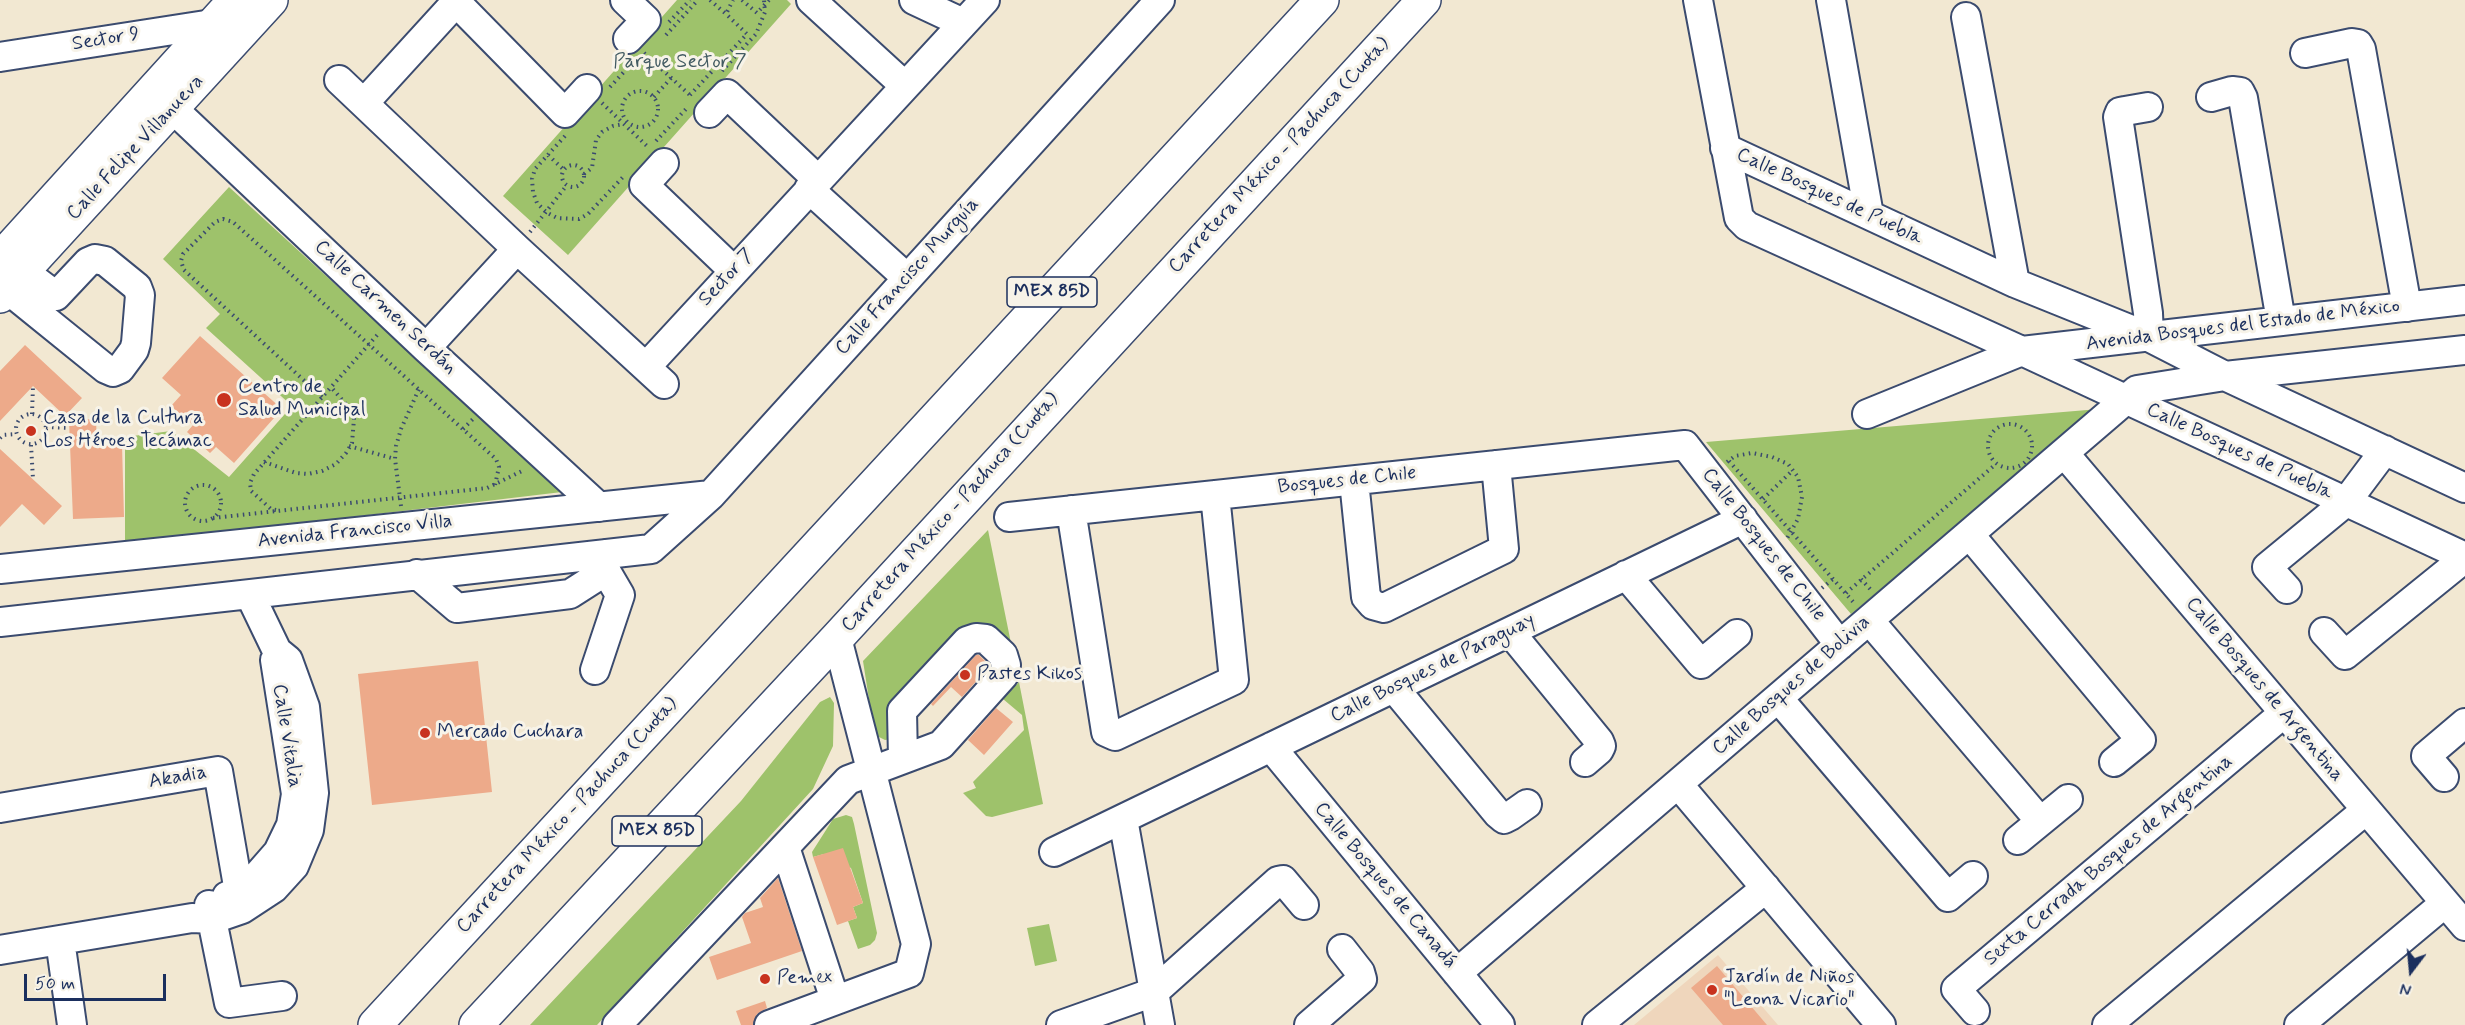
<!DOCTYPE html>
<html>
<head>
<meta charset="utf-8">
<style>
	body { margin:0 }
	#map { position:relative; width:2465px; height:1025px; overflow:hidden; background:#f2e8d2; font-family:Mynerve,sans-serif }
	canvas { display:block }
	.north { position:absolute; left:2381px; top:941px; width:60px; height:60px; -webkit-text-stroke:4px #f7f3e8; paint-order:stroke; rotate:196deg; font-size:16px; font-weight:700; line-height:24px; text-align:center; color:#1b2f5e }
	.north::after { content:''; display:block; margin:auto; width:21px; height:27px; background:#1b2f5e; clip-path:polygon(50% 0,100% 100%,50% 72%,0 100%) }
	.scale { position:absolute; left:24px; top:974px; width:142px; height:27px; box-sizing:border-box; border:3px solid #1b2f5e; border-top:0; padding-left:8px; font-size:18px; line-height:21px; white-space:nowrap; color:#1b2f5e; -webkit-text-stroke:4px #f7f3e8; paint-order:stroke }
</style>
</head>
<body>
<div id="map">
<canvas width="2465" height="1025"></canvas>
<div class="north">N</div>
<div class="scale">50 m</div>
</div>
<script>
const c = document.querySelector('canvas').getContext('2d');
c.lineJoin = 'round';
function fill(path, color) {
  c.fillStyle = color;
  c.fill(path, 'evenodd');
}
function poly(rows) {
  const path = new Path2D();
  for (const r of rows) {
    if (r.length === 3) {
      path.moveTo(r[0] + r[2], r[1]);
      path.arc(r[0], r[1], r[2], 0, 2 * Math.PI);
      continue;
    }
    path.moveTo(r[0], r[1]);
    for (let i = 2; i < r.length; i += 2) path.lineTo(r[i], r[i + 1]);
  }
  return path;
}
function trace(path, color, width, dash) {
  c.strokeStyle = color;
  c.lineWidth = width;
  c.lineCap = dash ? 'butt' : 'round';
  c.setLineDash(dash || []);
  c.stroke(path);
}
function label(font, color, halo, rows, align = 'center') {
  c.font = font + ' Mynerve,sans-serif';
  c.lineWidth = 6;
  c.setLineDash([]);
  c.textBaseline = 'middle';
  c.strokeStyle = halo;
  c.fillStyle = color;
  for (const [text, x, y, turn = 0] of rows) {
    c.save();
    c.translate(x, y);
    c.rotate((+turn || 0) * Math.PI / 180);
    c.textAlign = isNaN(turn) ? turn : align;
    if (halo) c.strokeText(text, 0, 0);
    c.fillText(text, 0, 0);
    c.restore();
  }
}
fill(poly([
	[1718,955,1778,1025,1634,1025]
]), '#efd6bc');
fill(poly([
	[677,0,787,0,791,4,568,255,503,196],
	[229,187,562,492,125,544,125,437,171,431,229,477,292,406,206,328,220,314,163,259],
	[2099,409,1851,614,1706,442],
	[988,530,1014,658,987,634,892,739,885,740,877,736,873,725,863,661],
	[1019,682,1043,804,992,817,986,816,963,793,976,788,973,782,1024,730,1022,715,1003,699],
	[830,697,834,703,833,746,813,789,597,1025,530,1025,741,801,820,702],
	[846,815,852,817,854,824,877,933,875,940,870,945,858,949,848,921,857,918,853,907,863,903,851,868,824,854,813,857,812,852,833,819],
	[1049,924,1057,961,1035,966,1027,928]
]), '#9ec26b');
fill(poly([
	[200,336,282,409,234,463,216,447,210,453,187,432,193,425,171,406,181,395,162,378],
	[25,345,82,398,65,416,33,386,0,421,0,371],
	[96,419,97,446,122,445,124,517,73,519,69,420],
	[0,449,62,506,44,525,22,504,0,527],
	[976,655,979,655,988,664,989,667,962,697,951,687,933,706,931,704],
	[478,661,492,792,372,805,358,674],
	[996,708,1013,722,984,755,968,740],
	[843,848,863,903,853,907,857,918,837,925,813,857],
	[778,878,802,951,717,980,709,957,751,943,742,917,745,913,763,907,760,898],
	[1717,966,1767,1025,1723,1025,1691,988],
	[765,1001,767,1008,757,1014,753,1025,741,1025,736,1011]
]), '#edaa8a');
const minor = poly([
	[454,0,565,113,587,89],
	[625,0,646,20,628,39],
	[811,0,905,86],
	[914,0,963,23],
	[1698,0,1739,218,1747,226,2022,351,2465,557],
	[1831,0,1869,215],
	[1966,17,2015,283],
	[2305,53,2352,43,2358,44,2361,49,2407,307],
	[0,57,212,24],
	[339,80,517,249,664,384],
	[2211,97,2232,91,2240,92,2243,98,2281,321],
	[364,103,458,0],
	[2148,107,2125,111,2120,112,2118,117,2148,313,2149,337],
	[172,108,426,348,599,507],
	[709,113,727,94,818,180],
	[1725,148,2015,283,2149,337,2225,376,2465,488],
	[664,163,644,185,734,271],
	[809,189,907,278],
	[7,289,106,369,113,372,120,369,134,350,136,343,140,295,137,287,105,261,95,259,88,262,56,296,23,271],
	[426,348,517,249],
	[646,367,985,0],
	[1867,414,2022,351,2465,300],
	[2064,453,2465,926],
	[1354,481,1366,597,1373,605,1384,608,1504,549,1496,465],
	[1071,510,1106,732,1115,736,1234,680,1215,495],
	[1009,517,1685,445,1840,645],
	[1969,534,2141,740,2114,762],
	[0,569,711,495],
	[417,574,457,608,570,594,606,571],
	[1626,575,1701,664,1737,634],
	[2287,589,2267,567,2346,502,2385,450],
	[1869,620,2040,821],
	[0,622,651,549,711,495,1160,0],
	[1510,632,1599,741,1601,746,1599,750,1585,762],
	[2324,632,2345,655,2465,558],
	[595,670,620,595,606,571,605,554],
	[1394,688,1498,814,1504,819,1510,816,1527,804],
	[1778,698,1948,897,1973,876],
	[1271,747,1500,1025],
	[2444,777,2426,756,2465,723],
	[1678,784,1881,1025],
	[0,808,218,771,242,909],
	[1123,819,1160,1025],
	[2018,840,2068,799],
	[785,847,835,1000],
	[1054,852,1743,519],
	[227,896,237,892,257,876,278,852,291,825,296,794,275,660],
	[209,905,229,1003,282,996],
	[60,940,72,1025],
	[0,950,192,918,213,919,242,909,274,888,294,866,309,830,314,793,305,707,288,660,277,651,250,595],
	[1457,973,2137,390,2225,376,2465,350],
	[1975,1011,1956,989,2284,713],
	[617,1025,848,780,941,745,1004,675,1006,665,1003,655,986,639,976,638,967,641,902,711,903,759],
	[769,1025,909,973,916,944,837,638],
	[1061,1025,1154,992,1278,881,1283,880,1304,905],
	[1309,1025,1362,979,1360,972,1342,949],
	[1597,1025,1766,888],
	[2107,1025,2366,810],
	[2299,1025,2445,903]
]);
const major = poly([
	[0,259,235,0],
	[0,296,271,0]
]);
const highway = poly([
	[375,1025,1322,0],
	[476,1025,837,638,1424,0]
]);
trace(minor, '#3b4b6f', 32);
trace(major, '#3b4b6f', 36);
trace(highway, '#3b4b6f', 36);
trace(poly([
	[710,0,726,14,733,0],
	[742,0,757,13,769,0],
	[669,22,690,0],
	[666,35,698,0],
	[644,53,692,97],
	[722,71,756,34,765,12,764,0],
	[610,87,634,61],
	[640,109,18],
	[690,95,747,34,726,14],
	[654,97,671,78],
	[602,103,649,148],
	[565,136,535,169,532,179,533,192,537,203,546,212,557,218,579,219,588,214,623,177],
	[656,141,686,109],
	[548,155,563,169],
	[573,176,11],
	[584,174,592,168,596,140,602,132,613,126,624,124],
	[530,232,567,185],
	[322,397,184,270,181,261,183,254,215,222,223,219,233,222,496,459,499,467,495,485],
	[31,429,15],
	[32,414,33,386],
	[2010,446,22],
	[46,427,69,428],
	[463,429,473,419],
	[0,438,3,435,16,434],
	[31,445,33,479],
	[349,446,395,459],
	[1729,461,1855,604],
	[264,462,296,473,308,474,322,471,336,464,346,453,352,443,354,419,351,410,331,387],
	[1727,462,1735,456,1752,453,1772,457,1788,464,1798,477,1802,497,1798,519,1786,540],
	[203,503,18],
	[1763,499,1793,470],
	[401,506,395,459,396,446,401,429,419,389],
	[276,510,271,509,251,491,250,483,254,474,379,333],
	[213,518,487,488,524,470],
	[1861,579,1871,590],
	[1822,588,1833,579],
	[1846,593,1996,464]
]), '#3b4b6f', 4, [1.5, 4.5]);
trace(minor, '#fff', 28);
trace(major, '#fff', 33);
trace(highway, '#fff', 33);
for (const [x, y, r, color] of [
	[224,400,8,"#c8321e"],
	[31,431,6,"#c8321e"],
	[965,675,6,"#c8321e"],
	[425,733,6,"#c8321e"],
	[765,979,6,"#c8321e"],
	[1712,990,6,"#c8321e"]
]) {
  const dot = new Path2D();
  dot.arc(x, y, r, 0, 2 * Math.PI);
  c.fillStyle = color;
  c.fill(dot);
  trace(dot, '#f7f3e8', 2);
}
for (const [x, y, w] of [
	[1052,292,90],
	[657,831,90]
]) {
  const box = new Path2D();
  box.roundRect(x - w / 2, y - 15, w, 30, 4.5);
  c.fillStyle = '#f7f3e8';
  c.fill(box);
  trace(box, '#1b2f5e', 1.5);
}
label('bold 18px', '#1b2f5e', null, [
	["MEX 85D",1052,292],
	["MEX 85D",657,831]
]);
label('20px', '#1b2f5e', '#f7f3e8', [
	["Sector 9",106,40,-9],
	["Calle Felipe Villanueva",136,148,-47],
	["Carretera México - Pachuca (Cuota)",1280,156,-47],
	["Calle Bosques de Puebla",1829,197,25],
	["Calle Francisco Murguía",908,277,-48],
	["Sector 7",727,278,-47],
	["Calle Carmen Serdán",385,308,43],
	["Avenida Bosques del Estado de México",2243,326,-7],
	["Calle Bosques de Puebla",2239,452,25],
	["Bosques de Chile",1347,481,-6],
	["Carretera México - Pachuca (Cuota)",951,513,-48],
	["Avenida Francisco Villa",355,532,-6],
	["Calle Bosques de Chile",1763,545,52],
	["Calle Bosques de Paraguay",1433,669,-26],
	["Calle Bosques de Bolivia",1792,686,-41],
	["Calle Bosques de Argentina",2264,690,50],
	["Calle Vitalia",286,736,81],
	["Akadia",178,778,-10],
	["Carretera México - Pachuca (Cuota)",568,816,-47],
	["Sexta Cerrada Bosques de Argentina",2109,861,-40],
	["Calle Bosques de Canadá",1385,886,50]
]);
label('20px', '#425b62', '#f7f3e8', [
	["Parque Sector 7",680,63]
]);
label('20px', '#1b2f5e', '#f7f3e8', [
	["Centro de",238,388],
	["Salud Municipal",238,411],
	["Casa de la Cultura",43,419],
	["Los Héroes Tecámac",43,442],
	["Pastes Kikos",977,675],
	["Mercado Cuchara",437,733],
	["Jardín de Niños",1724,978],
	["\"Leona Vicario\"",1724,1001],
	["Pemex",777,979]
], 'left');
</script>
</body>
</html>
